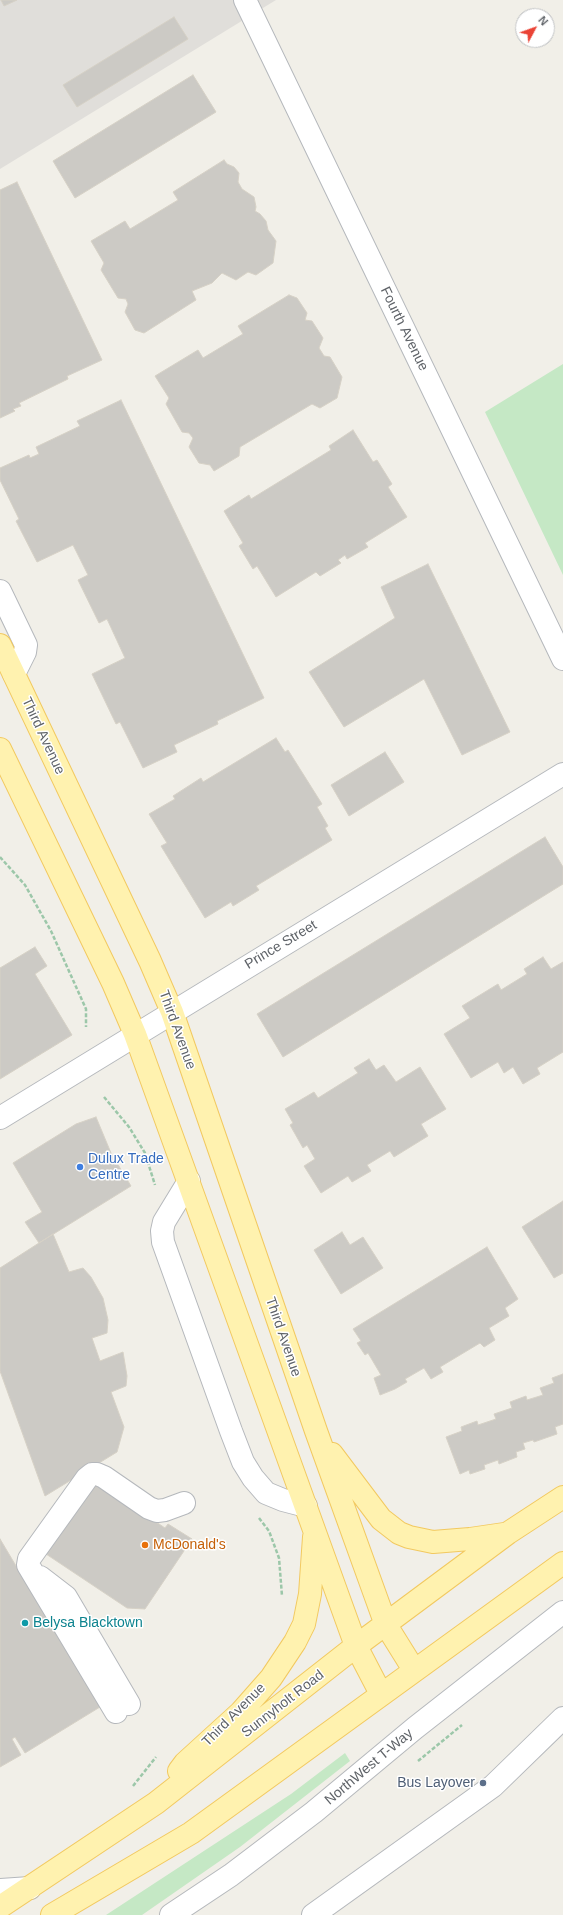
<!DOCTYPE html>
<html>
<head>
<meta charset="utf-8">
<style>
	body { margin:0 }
	#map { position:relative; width:563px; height:1915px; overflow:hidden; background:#f1efe8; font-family:Arial,sans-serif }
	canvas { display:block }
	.north { position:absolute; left:515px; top:8px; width:40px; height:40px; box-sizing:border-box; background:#fff; border:1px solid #bfc1c3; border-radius:50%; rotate:49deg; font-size:11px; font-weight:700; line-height:16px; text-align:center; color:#5f6368 }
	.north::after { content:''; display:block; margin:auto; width:14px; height:18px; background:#ea4335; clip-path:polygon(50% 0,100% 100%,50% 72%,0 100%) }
</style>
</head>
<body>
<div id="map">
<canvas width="563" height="1915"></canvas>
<div class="north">N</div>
</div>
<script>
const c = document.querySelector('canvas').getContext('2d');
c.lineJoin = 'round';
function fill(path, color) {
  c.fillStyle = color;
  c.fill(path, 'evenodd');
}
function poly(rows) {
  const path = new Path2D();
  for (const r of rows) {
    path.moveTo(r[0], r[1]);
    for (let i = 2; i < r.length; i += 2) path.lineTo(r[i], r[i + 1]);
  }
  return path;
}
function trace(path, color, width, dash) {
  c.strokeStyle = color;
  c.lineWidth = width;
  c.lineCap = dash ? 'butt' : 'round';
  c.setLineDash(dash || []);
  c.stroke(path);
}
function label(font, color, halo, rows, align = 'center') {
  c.font = font + ' Arial,sans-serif';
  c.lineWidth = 3;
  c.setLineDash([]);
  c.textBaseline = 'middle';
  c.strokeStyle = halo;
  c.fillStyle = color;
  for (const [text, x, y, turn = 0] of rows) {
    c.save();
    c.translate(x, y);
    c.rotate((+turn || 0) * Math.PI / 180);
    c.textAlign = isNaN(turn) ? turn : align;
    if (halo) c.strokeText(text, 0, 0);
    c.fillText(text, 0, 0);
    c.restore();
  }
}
fill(poly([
	[0,0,276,0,0,169]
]), '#e0deda');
fill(poly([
	[563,364,563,575,485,412],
	[345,1753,350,1761,240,1847,142,1915,106,1915,291,1794]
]), '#c5e8c5');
const building = poly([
	[1,0,17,0,4,6,1,0],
	[174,17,188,39,77,107,63,85,174,17],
	[193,75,216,112,75,198,53,161,193,75],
	[224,160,227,164,234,167,239,173,238,182,242,189,254,197,256,207,255,211,260,214,266,221,268,230,276,241,273,263,256,275,248,272,236,280,222,273,212,283,192,291,196,300,144,333,135,330,125,312,128,304,126,299,118,298,101,270,104,263,91,241,125,221,130,229,178,200,173,192,224,160],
	[17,182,102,360,67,376,68,379,19,403,21,406,13,409,15,411,0,418,0,190,17,182],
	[289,295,297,298,307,313,305,320,312,321,323,338,319,348,324,356,330,357,342,377,337,398,320,408,312,404,240,447,239,456,214,471,210,465,199,463,189,447,193,438,189,433,182,432,166,404,169,398,155,376,198,350,203,358,243,334,238,326,289,295],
	[121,400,264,698,217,721,218,724,174,745,177,752,143,768,120,722,116,724,92,674,125,658,107,619,99,623,78,580,88,575,73,545,37,562,16,521,19,519,0,480,0,468,29,455,30,458,39,454,36,447,80,426,77,421,121,400],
	[353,430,373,462,377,460,392,484,388,487,407,517,365,543,368,547,347,559,345,555,338,560,341,563,320,576,316,572,276,597,257,566,253,569,239,546,243,543,224,511,249,495,251,499,331,450,329,446,353,430],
	[428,564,510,732,462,755,424,679,344,727,309,672,395,618,381,587,428,564],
	[276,738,285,752,288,750,322,804,317,807,328,826,325,828,332,840,256,886,259,890,233,906,231,902,205,918,161,846,167,843,149,814,175,799,173,796,201,778,203,782,276,738],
	[385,752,404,782,349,816,331,785,385,752],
	[545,837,563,867,563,884,283,1057,257,1014,545,837],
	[35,947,47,966,35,974,72,1035,0,1079,0,968,35,947],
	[543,957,551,969,563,962,563,1052,537,1068,540,1074,523,1084,513,1067,504,1073,498,1062,471,1078,444,1034,470,1018,462,1006,498,984,501,990,527,974,524,969,543,957],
	[369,1059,376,1070,384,1065,396,1082,420,1067,446,1109,421,1124,428,1136,394,1157,390,1151,367,1165,371,1171,352,1182,348,1176,321,1193,304,1166,315,1159,307,1145,303,1148,290,1125,293,1123,285,1109,314,1092,318,1098,358,1073,354,1068,369,1059],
	[96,1117,111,1153,131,1186,39,1243,25,1222,42,1212,13,1163,76,1124,96,1117],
	[563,1201,563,1273,554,1278,522,1227,563,1201],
	[342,1232,350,1245,363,1237,383,1268,341,1294,314,1250,342,1232],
	[53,1234,69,1272,83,1268,91,1277,103,1298,108,1320,107,1333,92,1338,100,1361,123,1352,127,1376,126,1386,111,1392,124,1427,117,1452,45,1496,0,1371,0,1268,53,1234],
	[487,1247,518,1299,505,1308,509,1316,489,1328,495,1340,484,1347,480,1343,440,1367,443,1372,431,1379,424,1368,405,1379,407,1382,395,1389,380,1395,374,1378,381,1375,368,1353,365,1355,357,1343,361,1341,353,1329,487,1247],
	[563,1374,563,1424,555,1427,557,1434,534,1442,533,1440,523,1443,525,1449,516,1452,517,1457,499,1464,498,1460,484,1465,485,1469,470,1474,469,1470,460,1474,446,1437,462,1431,461,1427,477,1421,478,1425,496,1419,494,1414,512,1408,510,1402,526,1396,527,1400,543,1395,540,1388,554,1383,552,1378,563,1374],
	[92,1479,165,1528,168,1524,192,1539,145,1609,127,1608,43,1552,92,1479],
	[0,1539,100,1707,25,1753,15,1737,12,1739,21,1755,0,1767,0,1539]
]);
fill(building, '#cccac5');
trace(building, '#d6d1c6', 1);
const minor = poly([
	[245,0,563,659],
	[0,591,26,645,25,652,14,674],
	[0,1118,563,774],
	[189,1181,164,1222,162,1231,163,1242,231,1431,243,1462,253,1478,266,1493,283,1500,306,1506],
	[40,1577,66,1597,129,1704],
	[116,1712,28,1565,29,1559,87,1478,92,1474,97,1474,104,1477,149,1508,157,1511,165,1510,184,1503],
	[0,1890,30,1888],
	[171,1915,231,1875,314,1812,415,1728,563,1612],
	[313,1915,493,1786,563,1718]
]);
const major = poly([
	[0,645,150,961,172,1012,316,1431,386,1625,414,1670],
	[0,749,113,983,135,1034,356,1646,381,1694],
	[332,1454,381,1519,399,1533,409,1537,433,1542,470,1539,504,1534],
	[179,1771,185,1763,241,1712,271,1678,295,1642,304,1624,310,1594,314,1537],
	[0,1907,156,1803,356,1646,508,1533,563,1497],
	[52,1915,191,1833,563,1563]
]);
trace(minor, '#b5b8bc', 24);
trace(major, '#f2c960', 24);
trace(poly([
	[0,857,25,885,51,931,86,1009,86,1027],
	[104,1097,129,1127,145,1153,155,1185],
	[259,1518,269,1531,279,1558,282,1596],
	[418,1761,462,1725],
	[133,1786,156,1757]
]), '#9cc7a9', 2.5, [4, 2]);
trace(minor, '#fff', 22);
trace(major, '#fff2af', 22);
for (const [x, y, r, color] of [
	[80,1167,4,"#3f7fe0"],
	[145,1545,4,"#e8710a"],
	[25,1623,4,"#0f9aa8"],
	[483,1783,4,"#5c6f8a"]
]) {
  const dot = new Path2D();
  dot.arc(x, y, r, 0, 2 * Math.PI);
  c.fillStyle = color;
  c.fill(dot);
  trace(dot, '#fff', 1.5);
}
label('14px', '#5f6368', '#fff', [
	["Fourth Avenue",404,329,64],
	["Third Avenue",43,736,65],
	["Prince Street",281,945,-31],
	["Third Avenue",177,1030,70],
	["Third Avenue",283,1337,71],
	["Sunnyholt Road",283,1704,-38],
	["Third Avenue",234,1715,-45],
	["NorthWest T-Way",369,1767,-40]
]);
label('14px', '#366cbe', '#fff', [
	["Dulux Trade",88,1159],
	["Centre",88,1175]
], 'left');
label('14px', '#c56008', '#fff', [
	["McDonald's",153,1545]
], 'left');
label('14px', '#0d838f', '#fff', [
	["Belysa Blacktown",33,1623]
], 'left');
label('14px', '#4e5e75', '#fff', [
	["Bus Layover",475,1783]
], 'right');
</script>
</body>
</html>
